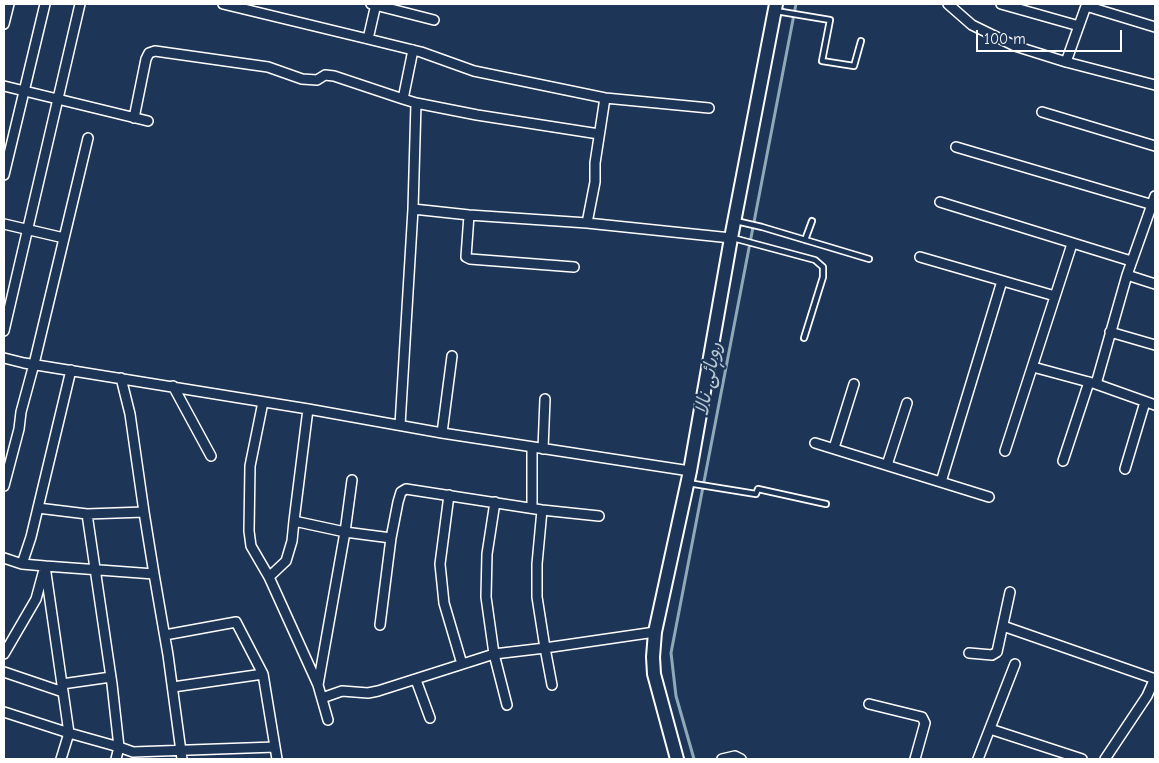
<!DOCTYPE html>
<html>
<head>
<meta charset="utf-8">
<style>
	body { margin:0 }
	#map { position:relative; width:1159px; height:763px; overflow:hidden; background:#1d3557; font-family:"Comic Neue",sans-serif }
	canvas { display:block }
	.frame { position:absolute; inset:0; border:5px solid #fff; pointer-events:none }
	.scale { position:absolute; left:976px; top:30px; width:146px; height:22px; box-sizing:border-box; border:2px solid #fff; border-top:0; padding-left:6px; font-size:15px; line-height:18px; white-space:nowrap; color:#fff; -webkit-text-stroke:4px #1d3557; paint-order:stroke }
</style>
</head>
<body>
<div id="map">
<canvas width="1159" height="763"></canvas>
<div class="frame"></div>
<div class="scale">100 m</div>
</div>
<script>
const c = document.querySelector('canvas').getContext('2d');
c.lineJoin = 'round';
function poly(rows) {
  const path = new Path2D();
  for (const r of rows) {
    path.moveTo(r[0], r[1]);
    for (let i = 2; i < r.length; i += 2) path.lineTo(r[i], r[i + 1]);
  }
  return path;
}
function trace(path, color, width, dash) {
  c.strokeStyle = color;
  c.lineWidth = width;
  c.lineCap = dash ? 'butt' : 'round';
  c.setLineDash(dash || []);
  c.stroke(path);
}
function label(font, color, halo, rows, align = 'center') {
  c.font = font + ' "Comic Neue","Playpen Sans Arabic",sans-serif';
  c.lineWidth = 4.5;
  c.setLineDash([]);
  c.textBaseline = 'middle';
  c.strokeStyle = halo;
  c.fillStyle = color;
  for (const [text, x, y, turn = 0] of rows) {
    c.save();
    c.translate(x, y);
    c.rotate((+turn || 0) * Math.PI / 180);
    c.textAlign = isNaN(turn) ? turn : align;
    if (halo) c.strokeText(text, 0, 0);
    c.fillText(text, 0, 0);
    c.restore();
  }
}
trace(poly([
	[694,759,676,696,671,653,796,4]
]), '#8fa9b8', 3);
const lane = poly([
	[776,11,830,20,822,61,854,66,861,41],
	[736,221,762,227,869,259],
	[733,238,815,260,823,267,823,277,804,338],
	[805,240,812,221],
	[688,483,756,494,758,489,826,504]
]);
const street = poly([
	[223,4,368,39,376,4],
	[371,4,434,20],
	[948,4,972,25,1015,46,1066,62,1155,85],
	[1001,4,1079,26],
	[4,24,9,4],
	[368,39,421,52,474,71,605,98,709,108],
	[1066,62,1086,6,1155,27],
	[4,86,148,121],
	[416,103,477,115,599,134],
	[1042,112,1155,146],
	[134,118,146,59,149,53,155,51,268,67,302,79,317,80,325,75,334,76,403,99,413,50],
	[956,147,1153,205],
	[4,175,45,4],
	[940,202,1131,261],
	[413,209,469,215,587,223,731,238],
	[469,215,466,257,470,259,574,267],
	[587,223,595,182,595,163,605,98],
	[4,224,64,238],
	[920,257,1055,296],
	[1127,275,1155,284],
	[4,331,80,4],
	[1110,332,1155,345],
	[4,358,24,363,308,409,442,433,690,471],
	[1033,367,1096,384,1155,405],
	[121,378,130,414,144,512],
	[1096,384,1127,275,1155,196],
	[173,386,211,456],
	[263,402,250,466,249,531,251,546,269,577,318,685],
	[308,409,294,521,345,532,318,685,328,720],
	[400,425,413,209,416,103,403,99],
	[442,433,452,356],
	[815,443,989,497],
	[532,448,532,508],
	[834,448,854,384],
	[543,449,545,399],
	[1005,451,1072,244],
	[1063,461,1089,382],
	[887,465,907,403],
	[1125,469,1145,402],
	[352,480,345,532,391,538,380,625],
	[941,482,1002,281],
	[4,486,19,429,21,412,34,364,88,138],
	[449,495,440,564,444,603,462,664],
	[495,502,487,554,486,597,494,654,507,705],
	[542,510,537,564,537,597,545,648,655,632],
	[87,514,144,512,154,574],
	[391,538,398,502,401,492,406,489,542,510,599,516],
	[4,558,22,564,31,537,71,370],
	[22,564,45,566,69,733,119,747,112,684,87,514,38,508],
	[269,577,286,561,292,541,294,521],
	[1003,626,1155,679],
	[165,635,236,622,263,674,173,687],
	[969,653,992,655,997,652,1010,592],
	[4,654,36,599,45,566,154,574,168,655,182,759],
	[4,672,63,692],
	[263,674,275,747],
	[416,680,430,718],
	[62,684,111,677],
	[322,698,342,691,368,693,378,691,494,654,545,648,552,685],
	[869,704,922,717,925,723,915,759],
	[4,712,69,733,61,759],
	[990,729,1082,759],
	[116,759,119,747,133,752,275,747,277,759],
	[722,759,735,756,741,759],
	[978,759,1015,664],
	[1105,759,1147,696,1155,678]
]);
const secondary = poly([
	[677,759,654,674,653,657,655,632,690,471,731,238,776,4]
]);
trace(lane, '#fff', 8);
trace(street, '#fff', 12);
trace(secondary, '#fff', 16);
trace(lane, '#1d3557', 4.5);
trace(street, '#1d3557', 9);
trace(secondary, '#1d3557', 12);
label('italic 19px', '#b4c6cf', '#1d3557', [
	["روہائی نالا",709,379,-79]
]);
</script>
</body>
</html>
